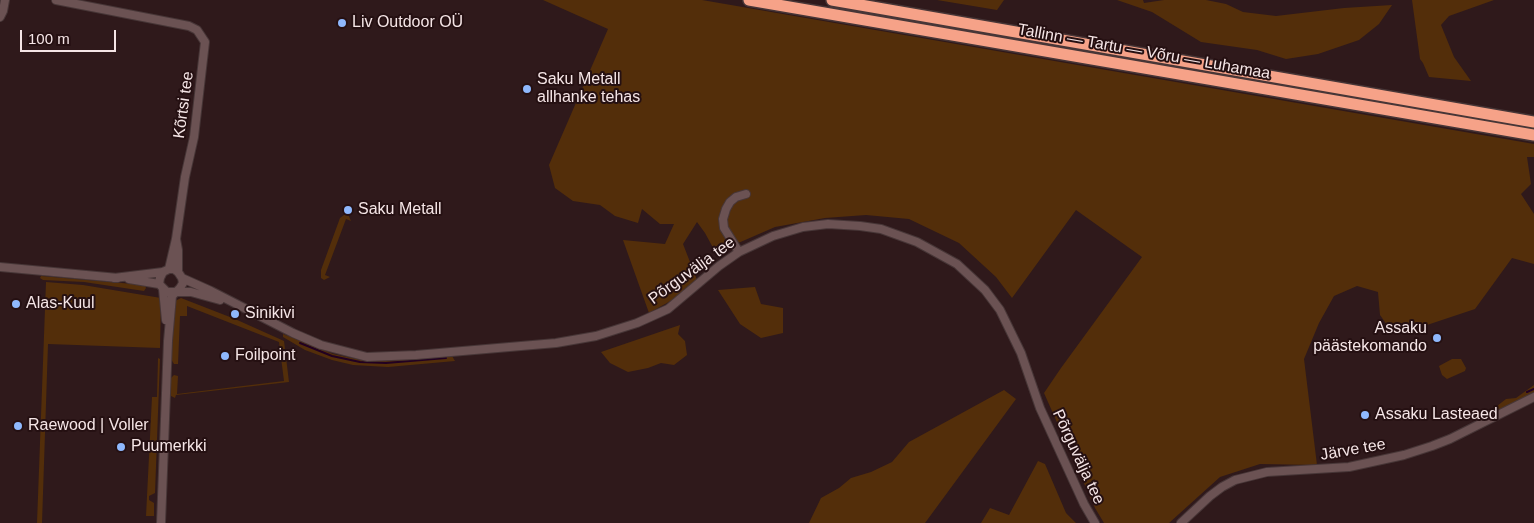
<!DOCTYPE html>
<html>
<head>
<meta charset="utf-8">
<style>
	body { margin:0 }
	#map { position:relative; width:1534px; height:523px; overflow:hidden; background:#2f191b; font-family:Arial,sans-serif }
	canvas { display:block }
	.scale { position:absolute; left:20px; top:30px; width:96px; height:22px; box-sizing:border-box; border:2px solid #f5e5e6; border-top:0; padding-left:6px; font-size:15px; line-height:18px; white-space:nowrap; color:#f5e5e6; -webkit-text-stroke:4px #251012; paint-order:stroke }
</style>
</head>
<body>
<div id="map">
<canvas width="1534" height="523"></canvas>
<div class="scale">100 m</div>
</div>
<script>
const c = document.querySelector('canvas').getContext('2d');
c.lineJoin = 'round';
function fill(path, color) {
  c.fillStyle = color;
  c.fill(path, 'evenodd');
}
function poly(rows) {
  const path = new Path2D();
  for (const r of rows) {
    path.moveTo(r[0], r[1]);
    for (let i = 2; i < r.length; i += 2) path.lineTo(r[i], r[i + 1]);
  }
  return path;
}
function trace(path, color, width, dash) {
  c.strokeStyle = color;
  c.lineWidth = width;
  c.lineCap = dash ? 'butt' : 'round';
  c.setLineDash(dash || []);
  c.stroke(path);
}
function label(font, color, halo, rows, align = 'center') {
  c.font = font + ' Arial,sans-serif';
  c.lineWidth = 4;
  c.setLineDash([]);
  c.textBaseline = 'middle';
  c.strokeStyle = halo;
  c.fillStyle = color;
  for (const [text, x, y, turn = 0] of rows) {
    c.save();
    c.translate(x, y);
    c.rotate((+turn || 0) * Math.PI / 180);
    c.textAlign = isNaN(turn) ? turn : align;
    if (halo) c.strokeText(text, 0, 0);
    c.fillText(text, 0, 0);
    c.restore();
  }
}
fill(poly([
	[543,0,702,0,1534,144,1534,157,1527,157,1531,184,1521,194,1534,214,1534,264,1512,258,1475,309,1421,327,1405,323,1387,325,1380,315,1378,292,1357,286,1334,296,1319,323,1304,359,1317,465,1260,464,1220,477,1169,523,1104,523,1095,508,1044,393,1061,368,1142,257,1076,210,1012,298,996,277,959,243,909,219,866,215,825,218,775,227,729,247,717,255,705,233,697,222,683,244,697,280,674,299,649,313,623,240,665,244,674,224,660,224,642,209,638,223,615,216,600,205,573,201,555,188,549,165,608,29],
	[937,0,1004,0,997,10],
	[1117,0,1143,0,1144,3,1164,0,1206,0,1226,4,1243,12,1276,16,1344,8,1392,5,1379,24,1359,40,1318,54,1286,59,1257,50,1201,42,1152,12],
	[1412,0,1494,0,1449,16,1441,25,1454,57,1471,81,1429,77,1423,63,1420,59],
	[348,214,351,221,346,219,325,275,330,277,324,280,321,278,321,270,340,218,344,215],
	[41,276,145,285,146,288,144,291,84,282,43,280,40,278],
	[46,282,83,285,161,298,160,348,48,344,42,523,37,523],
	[755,287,761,304,783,308,783,333,761,338,740,324,718,290],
	[181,298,235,319,284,341,289,382,176,395,175,398,171,396,170,379,174,375,178,376,177,394,284,381,279,342,187,306,187,316,180,316,178,364,174,364,171,359,173,302],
	[680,325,678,334,685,341,687,355,674,365,661,363,648,368,628,372,610,363,601,352],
	[283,334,333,354,361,360,383,361,452,356,455,361,388,367,353,365,332,360,305,350,283,337],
	[158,358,160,359,155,493,149,496,149,500,154,503,154,516,146,516,152,397,157,397],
	[1452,359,1461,359,1466,368,1465,371,1447,379,1442,375,1439,366],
	[1534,385,1534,393,1495,413,1490,414,1488,413,1506,399,1516,398],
	[1004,390,1016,399,925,523,809,523,821,498,839,488,851,478,871,472,892,462,909,442],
	[1038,461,1045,464,1066,513,1076,523,981,523,990,508,1009,515]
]), '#532e0a');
trace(poly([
	[300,343,332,356,360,362,386,363,446,358],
	[1527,392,1534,389]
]), '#220122', 2);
const minor = poly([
	[56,0,189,26,197,30,205,42,194,137,185,177,176,239,169,269],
	[0,17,3,11,5,0],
	[176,239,178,250,178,272],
	[739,252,724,228,723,219,726,209,730,202,736,197,746,194],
	[0,267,118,278],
	[163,272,160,278,159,284,167,292,191,292,220,300],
	[114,278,163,272,169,269,174,269,178,272,182,278,183,283,180,288,172,296,168,341,161,523],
	[182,278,211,291,293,333,321,345,367,357,416,355,556,343,596,336,637,323,668,309,719,266,739,252,773,236,803,227,828,224,860,226,881,229,917,242,957,264,985,290,1000,310,1021,353,1040,408,1084,504,1095,523],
	[129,279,159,284],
	[163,289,166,320],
	[1181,523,1210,496,1222,487,1235,480,1267,472,1349,467,1404,455,1432,446,1450,439,1534,397]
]);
const highway = poly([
	[749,0,1534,135],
	[832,0,1534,122]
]);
trace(minor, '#473637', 10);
trace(highway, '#473637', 14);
trace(minor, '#6b5253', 8);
trace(highway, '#f6a288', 11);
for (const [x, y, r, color] of [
	[342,23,5,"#8fb8fd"],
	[527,89,5,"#8fb8fd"],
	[348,210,5,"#8fb8fd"],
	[16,304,5,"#8fb8fd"],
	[235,314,5,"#8fb8fd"],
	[1437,338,5,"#8fb8fd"],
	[225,356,5,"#8fb8fd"],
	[1365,415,5,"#8fb8fd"],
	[18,426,5,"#8fb8fd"],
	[121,447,5,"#8fb8fd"]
]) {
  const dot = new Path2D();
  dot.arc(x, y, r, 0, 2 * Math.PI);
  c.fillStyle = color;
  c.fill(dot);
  trace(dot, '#251012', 2);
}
label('16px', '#f5e5e6', '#251012', [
	["Liv Outdoor OÜ",352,23],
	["Saku Metall",537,80],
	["allhanke tehas",537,98],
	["Saku Metall",358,210],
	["Alas-Kuul",26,304],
	["Sinikivi",245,314],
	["Assaku",1427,329,"right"],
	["päästekomando",1427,347,"right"],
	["Foilpoint",235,356],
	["Assaku Lasteaed",1375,415],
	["Raewood | Voller",28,426],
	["Puumerkki",131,447]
], 'left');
label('16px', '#f5e5e6', '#251012', [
	["Tallinn — Tartu — Võru — Luhamaa",1144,52,10],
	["Kõrtsi tee",184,105,-82],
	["Põrguvälja tee",692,271,-36],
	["Järve tee",1353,450,-10],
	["Põrguvälja tee",1078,457,65]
]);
</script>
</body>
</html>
